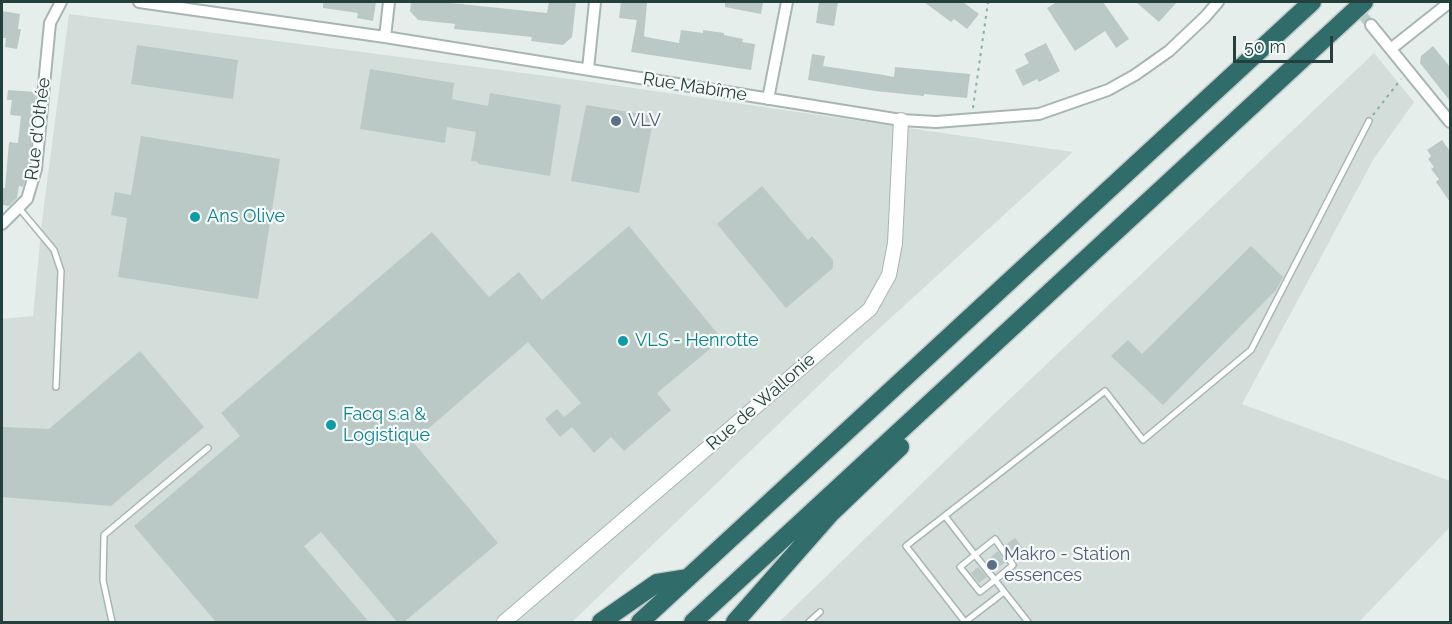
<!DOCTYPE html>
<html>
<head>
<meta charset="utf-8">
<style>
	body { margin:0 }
	#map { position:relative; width:1452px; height:624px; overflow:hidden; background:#e5eeeb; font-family:Raleway,sans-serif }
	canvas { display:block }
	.frame { position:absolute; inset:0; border:3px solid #24403d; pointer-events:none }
	.scale { position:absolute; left:1233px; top:36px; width:100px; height:27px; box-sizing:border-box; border:3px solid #24403d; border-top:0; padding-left:8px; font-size:18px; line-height:21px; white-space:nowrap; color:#24403d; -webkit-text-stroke:4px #f5faf8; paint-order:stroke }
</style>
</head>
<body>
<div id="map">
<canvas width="1452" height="624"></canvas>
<div class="frame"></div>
<div class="scale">50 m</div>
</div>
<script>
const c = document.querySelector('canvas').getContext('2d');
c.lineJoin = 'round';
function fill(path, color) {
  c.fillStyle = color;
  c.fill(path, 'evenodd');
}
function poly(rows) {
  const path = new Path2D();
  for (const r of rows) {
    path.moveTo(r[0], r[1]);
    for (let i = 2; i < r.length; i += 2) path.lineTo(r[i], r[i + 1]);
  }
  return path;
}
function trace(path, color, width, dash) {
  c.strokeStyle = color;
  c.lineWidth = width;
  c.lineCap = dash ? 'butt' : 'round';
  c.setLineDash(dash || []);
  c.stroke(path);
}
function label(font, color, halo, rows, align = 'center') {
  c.font = font + ' Raleway,sans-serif';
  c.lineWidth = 4.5;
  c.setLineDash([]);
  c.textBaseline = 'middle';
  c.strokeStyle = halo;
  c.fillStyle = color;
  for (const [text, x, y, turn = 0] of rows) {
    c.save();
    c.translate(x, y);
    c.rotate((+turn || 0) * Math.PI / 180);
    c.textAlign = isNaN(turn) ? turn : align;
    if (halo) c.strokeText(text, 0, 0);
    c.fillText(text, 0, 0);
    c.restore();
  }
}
fill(poly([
	[69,14,585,81,1073,152,861,345,572,622,2,622,2,319,33,316,42,221],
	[1374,53,1414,102,1373,160,1242,404,1450,481,1450,527,1359,622,779,622,974,433]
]), '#d3deda');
fill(poly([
	[323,2,376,2,373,21,357,18,358,13,323,8],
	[411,2,451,2,451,3,547,13,549,2,576,2,572,37,563,45,531,41,532,37,454,29,455,24,418,20,410,11],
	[621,2,647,3,644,36,646,37,679,43,681,30,703,33,703,30,724,33,724,35,743,39,742,42,755,44,751,70,631,52,637,20,619,18],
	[725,2,763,2,761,14,725,7],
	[819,2,838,2,834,26,816,23],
	[924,2,963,2,979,14,967,29,954,19,951,22],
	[1057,2,1103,2,1129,39,1116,48,1105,31,1075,51,1047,8],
	[1136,2,1177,2,1159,22],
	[2,11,20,14,18,29,21,29,17,49,5,47,6,38,2,38],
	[1046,43,1060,71,1039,82,1037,79,1023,86,1015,70,1029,63,1024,54],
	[137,45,238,60,233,99,131,84],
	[1433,46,1450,67,1450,101,1420,63,1421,56],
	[812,54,825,56,823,66,884,75,894,77,895,67,970,74,967,98,924,94,924,96,875,91,808,80],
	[370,69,454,83,452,99,488,106,490,93,561,105,550,176,478,164,478,162,471,161,476,132,447,127,445,143,360,129],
	[8,90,36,92,29,168,23,187,19,186,17,198,9,206,2,205,2,188,5,188,9,142,18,143,21,116,10,115,12,100,7,100],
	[586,105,654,116,639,193,571,181],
	[141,136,280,159,258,299,118,277,127,218,111,215,115,192,131,195],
	[1442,140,1450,151,1450,202,1436,182,1439,179,1431,169,1434,167,1428,159,1431,156,1427,150],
	[762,186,808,240,812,236,833,260,833,268,786,308,717,224],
	[629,226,722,339,657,393,671,410,624,451,611,437,594,453,572,427,560,437,545,419,557,409,564,417,581,403,528,342,413,442,498,543,404,622,397,622,321,532,304,546,369,622,216,622,134,526,240,436,221,413,432,232,489,297,519,272,542,300],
	[1251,246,1283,277,1276,290,1163,405,1111,356,1128,340,1142,354],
	[140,351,204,427,111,506,2,497,2,427,49,429],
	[1015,538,1023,548,1013,556,1005,545],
	[998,551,1005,562,994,571,986,561],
	[978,567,987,577,979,583,971,573]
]), '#bac9c5');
trace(poly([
	[1351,2,1371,25]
]), '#becbc8', 10, [10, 5]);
const service = poly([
	[19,208,54,250,61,271,56,387],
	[945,516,975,555,995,539,1013,565,995,580,1028,622],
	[975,555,995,580,980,592,960,567,975,555],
	[1004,592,965,622,906,546,1105,391,1143,440,1251,350,1369,121],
	[112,622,103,580,104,535,208,448],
	[809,622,820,612]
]);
const minor = poly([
	[139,2,385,37,901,120,936,122,1039,114,1108,90,1135,75,1169,51,1205,17,1218,2],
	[1371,25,1450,122],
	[385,37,389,2],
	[1392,48,1450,2],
	[588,69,595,2],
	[768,99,787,2],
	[2,224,27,199,36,169,50,23,61,2]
]);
const tertiary = poly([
	[504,622,870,309,889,275,895,243,901,120]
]);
const motorway = poly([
	[601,622,657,583,688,578],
	[640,622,1312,2],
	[693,622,1364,2],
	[735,622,830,514,900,447]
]);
trace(service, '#a7b6b3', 8);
trace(minor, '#a7b6b3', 14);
trace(tertiary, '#a7b6b3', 16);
trace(motorway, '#c2cac9', 21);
trace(poly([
	[973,108,988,2],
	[1373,115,1401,79]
]), '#86b1aa', 2, [3, 4.5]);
trace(service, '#fff', 5);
trace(minor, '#fff', 10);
trace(tertiary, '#fff', 14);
trace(motorway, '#306c69', 18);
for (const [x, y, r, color] of [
	[616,121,6,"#5c6f8a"],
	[195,217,6,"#0f9aa8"],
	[623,341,6,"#0f9aa8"],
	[331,425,6,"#0f9aa8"],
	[992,565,6,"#5c6f8a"]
]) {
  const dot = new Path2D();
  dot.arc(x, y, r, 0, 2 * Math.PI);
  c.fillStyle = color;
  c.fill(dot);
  trace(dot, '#f5faf8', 2);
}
label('18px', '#24403d', '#f5faf8', [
	["Rue Mabîme",695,87,9],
	["Rue d'Othée",38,129,-83],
	["Rue de Wallonie",761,402,-41]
]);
label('18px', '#4e5e75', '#f5faf8', [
	["VLV",628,121],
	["Makro - Station",1004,555],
	["essences",1004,576]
], 'left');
label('18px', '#0d838f', '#f5faf8', [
	["Ans Olive",207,217],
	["VLS - Henrotte",635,341],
	["Facq s.a &",343,415],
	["Logistique",343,436]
], 'left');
</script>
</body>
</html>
